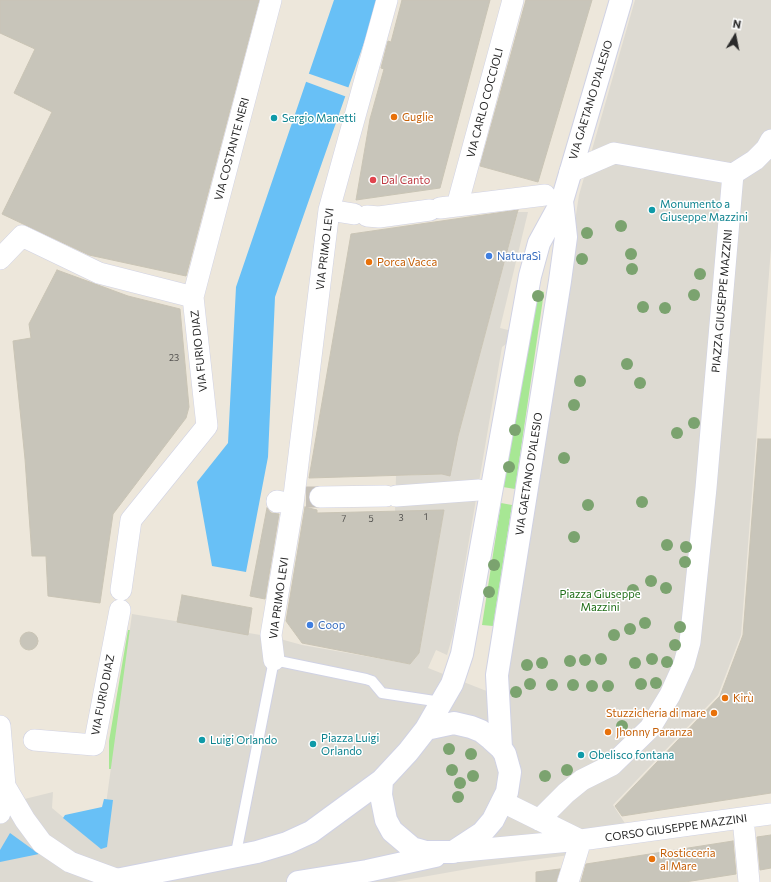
<!DOCTYPE html>
<html>
<head>
<meta charset="utf-8">
<style>
	body { margin:0 }
	#map { position:relative; width:771px; height:882px; overflow:hidden; background:#ede7db; font-family:Commissioner,sans-serif }
	canvas { display:block }
	.north { position:absolute; left:715px; top:16px; width:40px; height:40px; -webkit-text-stroke:3px #fff; paint-order:stroke; rotate:10deg; font-size:11px; font-weight:700; line-height:16px; text-align:center; color:#2a2a2a }
	.north::after { content:''; display:block; margin:auto; width:14px; height:18px; background:#2a2a2a; clip-path:polygon(50% 0,100% 100%,50% 72%,0 100%) }
</style>
</head>
<body>
<div id="map">
<canvas width="771" height="882"></canvas>
<div class="north">N</div>
</div>
<script>
const c = document.querySelector('canvas').getContext('2d');
c.lineJoin = 'round';
function fill(path, color) {
  c.fillStyle = color;
  c.fill(path, 'evenodd');
}
function poly(rows) {
  const path = new Path2D();
  for (const r of rows) {
    if (r.length === 3) {
      path.moveTo(r[0] + r[2], r[1]);
      path.arc(r[0], r[1], r[2], 0, 2 * Math.PI);
      continue;
    }
    path.moveTo(r[0], r[1]);
    for (let i = 2; i < r.length; i += 2) path.lineTo(r[i], r[i + 1]);
  }
  return path;
}
function trace(path, color, width, dash) {
  c.strokeStyle = color;
  c.lineWidth = width;
  c.lineCap = dash ? 'butt' : 'round';
  c.setLineDash(dash || []);
  c.stroke(path);
}
function label(font, color, halo, rows, align = 'center') {
  c.font = font + ' Commissioner,sans-serif';
  c.lineWidth = 3;
  c.setLineDash([]);
  c.textBaseline = 'middle';
  c.strokeStyle = halo;
  c.fillStyle = color;
  for (const [text, x, y, turn = 0] of rows) {
    c.save();
    c.translate(x, y);
    c.rotate((+turn || 0) * Math.PI / 180);
    c.textAlign = isNaN(turn) ? turn : align;
    if (halo) c.strokeText(text, 0, 0);
    c.fillText(text, 0, 0);
    c.restore();
  }
}
fill(poly([
	[535,290,544,292,515,489,503,487],
	[501,503,512,505,493,626,482,625],
	[128,630,133,630,114,769,109,769,109,741]
]), '#a7e794');
fill(poly([
	[635,0,771,0,771,248,741,635,718,695,613,805,632,834,577,854,479,867,394,882,0,882,0,805,53,792,52,808,100,848,132,614,273,637,302,645,410,664,419,652,444,511,395,512,396,476,442,474,458,436,518,212,528,212,500,328,512,331,509,342,502,347,453,634,447,655,436,650,428,668,484,690,498,694,506,669,579,195]
]), '#dddad2');
fill(poly([
	[334,0,379,0,275,297,268,457,246,572,212,566,197,482,228,443,236,287],
	[104,799,113,800,107,847,101,849,63,818,65,815,102,807],
	[10,833,39,854,0,862,0,850]
]), '#68c0f6');
fill(poly([
	[307,73,350,88,347,97,304,81]
]), '#ede7db');
const building = poly([
	[0,0,259,0,186,276,89,255,2,214,52,112,14,93,35,49,0,33,0,0],
	[402,0,490,0,440,188,356,200,370,119,384,69,381,68,388,41,391,42,402,0],
	[526,0,592,0,538,182,480,166,526,0],
	[518,210,458,436,450,476,442,474,309,478,351,234,518,210],
	[57,270,128,296,180,309,189,407,186,418,113,514,100,603,48,596,46,556,32,556,25,459,13,341,31,338,29,324,57,270],
	[758,439,771,439,771,793,622,816,615,806,720,696,743,635,758,439],
	[305,507,317,510,317,513,444,510,419,653,410,664,302,643,286,621,305,507],
	[267,508,271,513,279,514,265,599,250,596,267,508],
	[182,595,252,608,248,635,177,622,182,595],
	[29,641,9],
	[771,835,771,868,760,870,757,837,771,835],
	[733,841,736,874,685,882,581,882,586,864,733,841],
	[560,869,556,882,536,882,536,872,560,869]
]);
fill(building, '#c8c5ba');
trace(building, '#c9c4b5', 1);
trace(poly([
	[306,497,320,497]
]), '#c6c1b8', 21, [21, 10]);
const lane = poly([
	[235,858,274,660,366,679,372,681,382,693,441,702]
]);
const street = poly([
	[570,172,614,153,733,174,755,160,766,149,771,140],
	[457,206,513,0],
	[440,208,545,195],
	[329,210,354,214],
	[367,216,379,217,430,210],
	[0,259,22,236,99,273,193,297,207,426,131,520,121,590],
	[193,297,271,0],
	[396,496,479,490],
	[320,497,386,496],
	[277,502,277,501,293,504],
	[274,660,271,635,293,504,329,210,387,0],
	[0,726,5,786,0,813],
	[34,740,94,745,120,610],
	[5,786,25,820,42,843,70,862,119,880],
	[503,802,580,840],
	[743,818,749,882],
	[539,820,566,793,582,780,612,765,650,728,670,695,684,664,690,642,706,488,733,174],
	[453,852,581,840,771,814],
	[568,882,581,840]
]);
const secondary = poly([
	[501,748,497,675,560,281,566,237,562,201],
	[382,780,381,795,386,820,392,831,412,848,426,852,453,852,482,833,493,820,507,792,510,772,505,754,501,748,491,739,481,731,471,727,454,723,426,729],
	[106,882,257,852,287,843,311,832,382,780,408,752,426,729,445,696,452,684,462,654,530,276,539,243,562,201,621,0],
	[298,882,367,871,435,856]
]);
trace(lane, '#d0d2e4', 12);
trace(street, '#d0d2e4', 22);
trace(secondary, '#d0d2e4', 24);
trace(lane, '#fff', 10);
trace(street, '#fff', 21);
trace(secondary, '#fff', 22);
c.fillStyle = '#7ba36f';
for (const [x, y] of [
	[621,226],
	[587,233],
	[631,254],
	[582,259],
	[632,269],
	[700,274],
	[694,295],
	[538,296],
	[643,307],
	[665,308],
	[627,364],
	[580,381],
	[640,383],
	[574,405],
	[694,423],
	[515,430],
	[677,433],
	[564,458],
	[509,467],
	[642,502],
	[588,505],
	[574,537],
	[667,545],
	[686,547],
	[685,562],
	[494,565],
	[651,581],
	[666,588],
	[633,590],
	[489,592],
	[645,623],
	[680,627],
	[630,629],
	[614,635],
	[675,645],
	[601,659],
	[652,659],
	[585,660],
	[570,661],
	[667,662],
	[542,663],
	[635,663],
	[527,665],
	[656,683],
	[530,684],
	[641,684],
	[552,685],
	[573,685],
	[592,686],
	[608,686],
	[516,692],
	[622,726],
	[449,749],
	[471,754],
	[452,770],
	[567,770],
	[473,776],
	[545,776],
	[460,783],
	[458,797]
]) {
  c.beginPath();
  c.arc(x, y, 6, 0, 2 * Math.PI);
  c.fill();
}
for (const [x, y, r, color] of [
	[394,117,4,"#e8710a"],
	[274,118,4,"#0f9aa8"],
	[373,180,4,"#e0444e"],
	[652,210,4,"#0f9aa8"],
	[489,256,4,"#3f7fe0"],
	[369,262,4,"#e8710a"],
	[310,625,4,"#3f7fe0"],
	[725,698,4,"#e8710a"],
	[714,713,4,"#e8710a"],
	[608,732,4,"#e8710a"],
	[202,740,4,"#0f9aa8"],
	[313,744,4,"#0f9aa8"],
	[581,755,4,"#0f9aa8"],
	[652,859,4,"#e8710a"]
]) {
  const dot = new Path2D();
  dot.arc(x, y, r, 0, 2 * Math.PI);
  c.fillStyle = color;
  c.fill(dot);
  trace(dot, '#fff', 1.5);
}
label('9px', '#52514e', null, [
	["23",174,358],
	["1",426,517],
	["3",401,518],
	["7",344,519],
	["5",371,519]
]);
label('11px', '#2a2a2a', '#fff', [
	["VIA GAETANO D'ALESIO",591,100,-73],
	["VIA CARLO COCCIOLI",485,103,-75],
	["VIA COSTANTE NERI",232,149,-75],
	["VIA PRIMO LEVI",325,249,-83],
	["PIAZZA GIUSEPPE MAZZINI",722,301,-85],
	["VIA FURIO DIAZ",199,351,-96],
	["VIA GAETANO D'ALESIO",529,474,-81],
	["VIA PRIMO LEVI",279,598,-82],
	["VIA FURIO DIAZ",103,695,-79],
	["CORSO GIUSEPPE MAZZINI",676,828,-8]
]);
label('11px', '#c56008', '#fff', [
	["Guglie",402,117],
	["Porca Vacca",377,262],
	["Kirù",733,698],
	["Stuzzicheria di mare",706,713,"right"],
	["Jhonny Paranza",616,732],
	["Rosticceria",660,853],
	["al Mare",660,866]
], 'left');
label('11px', '#0d838f', '#fff', [
	["Sergio Manetti",282,118],
	["Monumento a",660,204],
	["Giuseppe Mazzini",660,217],
	["Piazza Luigi",321,738],
	["Orlando",321,751],
	["Luigi Orlando",210,740],
	["Obelisco fontana",589,755]
], 'left');
label('11px', '#be3a42', '#fff', [
	["Dal Canto",381,180]
], 'left');
label('11px', '#366cbe', '#fff', [
	["NaturaSì",497,256],
	["Coop",318,625]
], 'left');
label('11px', '#1e6c16', '#fff', [
	["Piazza Giuseppe",600,594],
	["Mazzini",600,607]
]);
</script>
</body>
</html>
